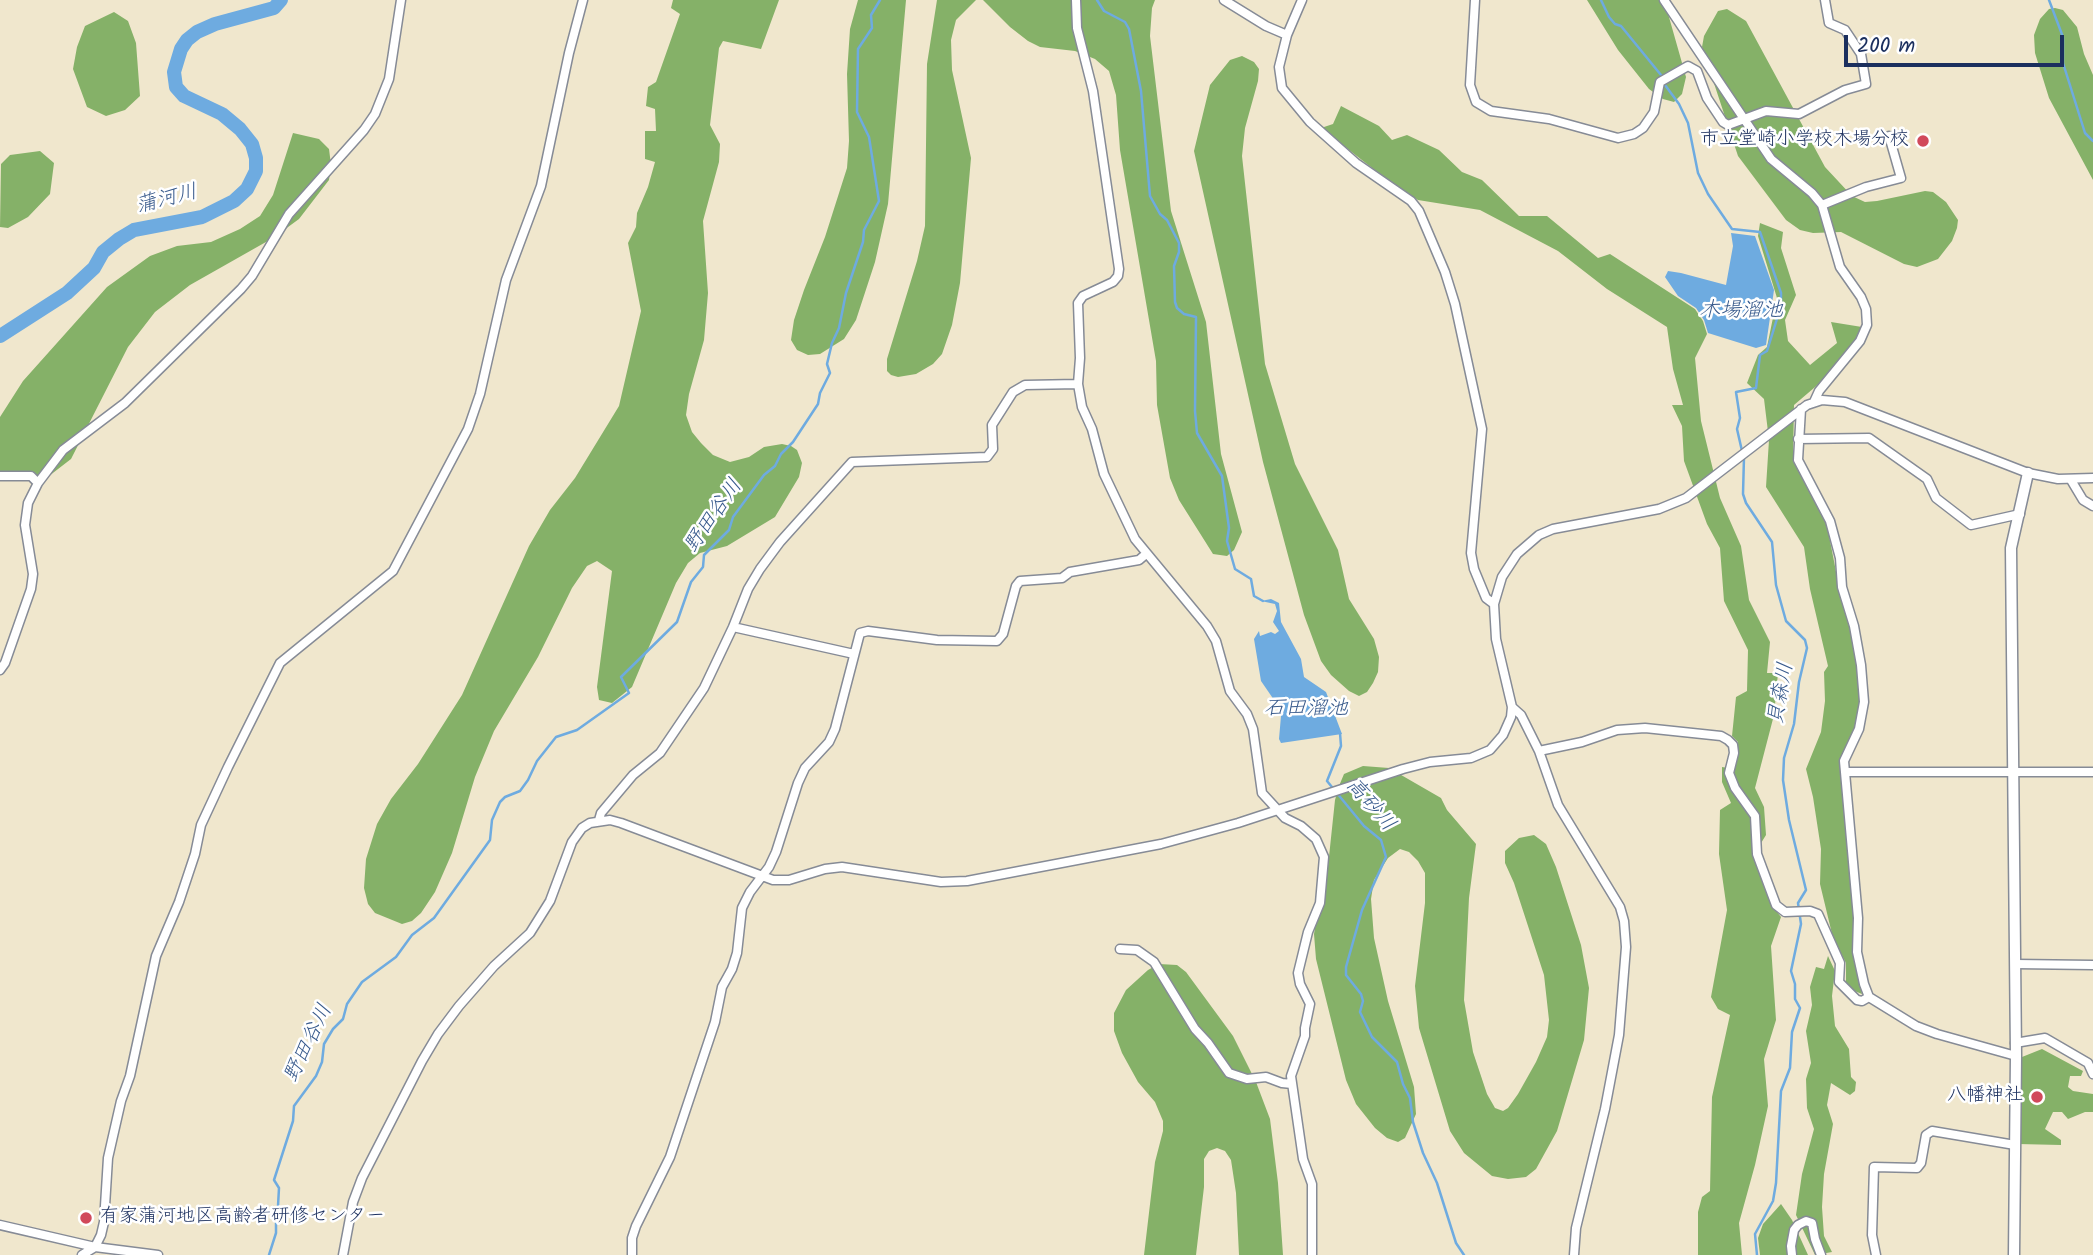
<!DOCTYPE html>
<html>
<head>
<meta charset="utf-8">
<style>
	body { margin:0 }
	#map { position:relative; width:2093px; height:1255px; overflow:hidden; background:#f0e7cd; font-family:Kalam,sans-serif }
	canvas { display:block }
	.scale { position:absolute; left:1844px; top:35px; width:220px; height:32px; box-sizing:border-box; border:4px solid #1b2f5e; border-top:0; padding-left:9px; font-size:21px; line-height:24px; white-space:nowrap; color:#1b2f5e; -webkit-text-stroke:5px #fff; paint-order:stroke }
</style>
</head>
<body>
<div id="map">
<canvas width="2093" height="1255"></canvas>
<div class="scale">200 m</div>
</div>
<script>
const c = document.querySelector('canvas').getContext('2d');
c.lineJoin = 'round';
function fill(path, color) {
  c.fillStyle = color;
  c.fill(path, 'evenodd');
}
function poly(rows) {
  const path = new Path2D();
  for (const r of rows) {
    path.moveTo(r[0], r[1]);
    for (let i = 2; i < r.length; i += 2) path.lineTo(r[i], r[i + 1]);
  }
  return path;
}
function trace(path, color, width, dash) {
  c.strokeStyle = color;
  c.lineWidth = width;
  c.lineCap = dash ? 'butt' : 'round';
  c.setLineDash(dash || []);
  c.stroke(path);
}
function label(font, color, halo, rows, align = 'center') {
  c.font = font + ' Kalam,"Klee One",sans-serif';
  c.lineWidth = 5;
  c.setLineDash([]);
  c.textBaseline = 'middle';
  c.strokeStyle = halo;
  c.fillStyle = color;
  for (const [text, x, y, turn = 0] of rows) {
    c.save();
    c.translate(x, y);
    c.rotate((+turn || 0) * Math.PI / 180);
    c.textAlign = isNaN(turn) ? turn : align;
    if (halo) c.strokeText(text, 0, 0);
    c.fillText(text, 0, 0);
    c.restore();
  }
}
fill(poly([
	[673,0,779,0,761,49,723,41,719,48,710,125,720,144,719,162,703,221,708,293,704,340,689,394,686,415,692,432,701,443,713,455,730,462,749,457,764,447,782,444,791,446,797,450,802,463,799,477,775,517,727,546,700,553,688,563,676,583,632,687,612,703,599,700,597,687,612,571,597,561,587,566,572,588,538,657,494,731,475,777,452,853,435,892,421,913,412,921,402,924,375,913,368,904,364,888,366,859,377,824,391,799,418,764,462,695,529,546,550,510,575,478,619,406,641,311,628,243,636,227,637,213,648,187,655,162,645,159,645,131,656,131,655,109,646,106,648,87,656,82,680,14,671,8],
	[858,0,906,0,888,204,875,262,856,320,844,339,820,354,808,355,797,350,791,340,794,320,804,290,825,237,847,168,849,141,847,74,850,29],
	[937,0,976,0,956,20,951,40,952,70,971,158,960,283,952,325,942,354,933,364,916,374,898,377,891,375,887,371,887,359,917,261,925,226,927,64],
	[983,0,1155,0,1152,8,1150,36,1171,211,1206,322,1221,454,1242,532,1234,550,1227,556,1213,554,1179,500,1170,478,1157,405,1156,361,1120,150,1116,95,1109,71,1095,59,1075,51,1040,47,1028,41,1010,27],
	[1587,0,1662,0,1665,3,1686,77,1682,94,1674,102,1663,99,1649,89,1618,50],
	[2055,8,2063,10,2077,27,2084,54,2093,75,2093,180,2049,98,2035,53,2034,35,2040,19,2049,9],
	[1727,9,1746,21,1825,167,1852,196,1865,202,1877,201,1925,191,1933,192,1946,202,1958,220,1957,228,1952,241,1938,259,1917,267,1904,264,1841,232,1813,233,1800,230,1786,220,1738,156,1702,47,1704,36,1718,11],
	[114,12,128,21,136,43,140,96,125,110,106,116,87,107,73,69,77,47,85,26],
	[1242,56,1254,62,1259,69,1258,81,1245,128,1242,156,1265,364,1295,464,1338,550,1349,599,1374,639,1379,657,1378,672,1373,683,1367,692,1359,696,1349,691,1331,675,1321,661,1304,615,1263,462,1194,151,1210,85,1230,60],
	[1341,106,1379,126,1392,140,1407,135,1439,150,1462,172,1482,180,1519,216,1547,216,1598,258,1610,254,1695,309,1703,321,1707,334,1695,358,1701,421,1720,498,1741,546,1749,600,1770,642,1767,673,1778,673,1774,715,1755,788,1764,807,1766,835,1753,856,1773,907,1781,917,1771,946,1776,1020,1764,1059,1768,1106,1755,1165,1739,1223,1742,1255,1698,1255,1698,1212,1702,1197,1710,1191,1712,1097,1730,1015,1718,1009,1711,997,1727,910,1719,854,1720,810,1731,803,1722,782,1722,767,1734,769,1738,742,1732,736,1736,697,1747,691,1748,650,1724,601,1720,548,1707,524,1684,461,1682,426,1672,405,1683,405,1673,369,1667,327,1607,289,1558,251,1480,210,1418,200,1390,182,1321,128,1333,124],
	[293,133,319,139,329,149,331,165,329,180,299,219,273,238,190,285,155,312,128,347,71,459,49,476,27,481,0,472,0,417,23,381,107,287,150,256,177,246,211,242,240,229,260,216,273,195],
	[40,151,54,163,50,194,28,217,8,228,0,227,1,164,10,155],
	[1760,223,1783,232,1781,248,1796,295,1785,320,1788,341,1810,365,1837,343,1831,322,1862,327,1854,345,1821,382,1794,405,1793,461,1826,520,1839,587,1855,649,1861,701,1856,727,1841,760,1855,918,1855,950,1862,994,1852,990,1846,983,1846,963,1833,938,1820,884,1821,849,1813,797,1806,769,1821,732,1825,701,1824,672,1828,666,1810,589,1804,547,1766,487,1769,440,1764,399,1747,383,1758,355,1767,347,1777,298,1758,236],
	[1363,766,1389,768,1441,798,1447,810,1476,844,1469,898,1464,1000,1473,1052,1487,1094,1495,1108,1503,1111,1508,1108,1518,1094,1536,1062,1547,1037,1549,1020,1544,975,1514,883,1505,863,1505,851,1519,838,1534,835,1546,844,1556,867,1581,945,1589,988,1584,1040,1557,1131,1536,1169,1526,1177,1508,1179,1492,1176,1464,1153,1450,1131,1419,1028,1415,986,1425,903,1425,873,1418,861,1409,852,1400,849,1388,858,1374,880,1371,899,1374,938,1388,1001,1414,1087,1416,1114,1405,1138,1398,1142,1387,1138,1375,1128,1356,1104,1346,1080,1316,959,1314,934,1318,910,1326,885,1335,800,1339,786,1344,774],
	[1828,956,1835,971,1832,996,1835,1026,1849,1049,1851,1077,1856,1082,1855,1091,1850,1095,1831,1083,1827,1105,1833,1124,1824,1174,1822,1207,1824,1236,1832,1252,1815,1255,1796,1215,1802,1174,1814,1129,1807,1108,1806,1079,1811,1063,1806,1031,1812,1005,1810,987,1816,967,1824,969],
	[1159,964,1177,965,1186,972,1233,1036,1256,1082,1270,1119,1278,1183,1283,1255,1239,1255,1236,1193,1231,1160,1225,1151,1217,1148,1209,1151,1204,1159,1204,1187,1196,1255,1144,1255,1155,1162,1163,1131,1163,1121,1155,1102,1138,1082,1122,1053,1114,1031,1114,1013,1126,990,1148,970],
	[2042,1049,2083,1071,2081,1076,2070,1076,2068,1087,2073,1091,2093,1094,2093,1112,2085,1112,2068,1119,2062,1112,2053,1112,2045,1129,2061,1140,2061,1145,2018,1144,2017,1059],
	[1781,1204,1792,1220,1808,1255,1760,1255,1758,1238,1763,1224]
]), '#85b168');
fill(poly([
	[1731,233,1755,236,1774,290,1766,345,1756,348,1708,333,1704,320,1696,308,1678,296,1665,277,1668,271,1681,273,1726,285,1733,246],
	[1271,599,1279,603,1281,622,1301,659,1304,677,1326,692,1342,734,1281,743,1279,739,1281,716,1272,697,1261,681,1254,639,1259,631,1260,636,1271,632,1275,634,1279,631,1273,622,1277,611,1275,604,1261,601]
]), '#6eabe0');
trace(poly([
	[1097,0,1104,11,1125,22,1129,29,1141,91,1150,196,1160,214,1167,220,1179,243,1179,252,1174,266,1175,302,1177,308,1184,314,1196,317,1195,411,1197,433,1222,476,1229,528,1227,541,1235,569,1251,579,1254,596,1263,601],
	[1601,0,1609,17,1615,24,1621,26,1661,75],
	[2049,0,2063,37,2063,63,2085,133,2093,141],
	[1665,85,1679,104,1688,123,1698,173,1708,194,1732,229,1760,232,1781,293,1781,306,1767,351,1760,355,1756,388,1736,392,1740,418,1737,429,1742,451],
	[1744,457,1743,494,1746,503,1772,542,1776,585,1786,621,1805,640,1807,648,1799,682,1794,724,1784,758,1783,780,1789,820,1806,890,1798,903,1801,924,1791,971,1795,984,1795,999,1800,1008,1792,1032,1790,1068,1781,1091,1776,1183,1773,1201,1755,1234,1757,1255],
	[1340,733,1341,746,1327,781,1364,826,1381,840,1386,857,1362,910,1346,967,1346,975,1361,994,1363,1001,1360,1012,1372,1037,1397,1062,1403,1084,1410,1098,1413,1122,1423,1153,1437,1183,1456,1243,1464,1255],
	[269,1255,276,1233,276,1218,279,1214,278,1206,279,1188,274,1180,293,1121,294,1106,316,1076,322,1062,324,1044,333,1029,343,1019,347,1004,362,982,396,957,412,935,434,918,490,840,492,820,500,802,505,797,520,791,528,780,537,761,556,737,577,730,629,693,621,677,677,622,691,582,703,567,704,555,729,530,733,517,764,475,775,466,781,454,793,442,818,404,820,393,830,373,827,364,832,343,839,328,846,293,863,242,864,230,879,201,869,137,857,112,858,49,872,28,871,15,880,0]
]), '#6eabe0', 2.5);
trace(poly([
	[0,336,67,293,94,268,103,252,119,239,134,230,202,217,234,201,247,189,256,171,256,158,252,144,240,129,222,114,184,96,176,87,174,72,181,49,187,40,197,32,215,24,274,8,281,0]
]), '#6eabe0', 14);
const minor = poly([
	[1076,0,1077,28,1093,91,1119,269,1118,276,1113,282,1083,296,1078,303,1080,358,1078,384,1082,407,1092,429,1104,474,1135,539,1207,626,1216,641,1230,691,1247,714,1253,729,1262,793,1285,818,1301,826,1316,839,1324,857,1320,903,1308,932,1298,973,1300,984,1310,1004,1305,1028,1305,1036,1291,1076,1303,1159,1312,1184,1312,1255],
	[1224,0,1266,26,1287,35],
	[1302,0,1287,35,1279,67,1282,88,1310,122,1356,163,1411,201,1419,211,1445,272,1455,304,1482,429,1471,553,1474,569,1486,598,1494,604],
	[1475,0,1470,85,1476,102,1491,111,1549,119,1618,138,1634,134,1643,128,1654,112,1660,82,1688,66,1697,71,1707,98,1723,122,1728,125,1766,111,1799,114,1845,90,1866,84,1861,54,1845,30,1829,23,1825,0],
	[1664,0,1771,159,1812,193,1822,205,1840,267,1861,297,1866,309,1867,325,1860,341,1819,391,1814,402],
	[1822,205,1866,187,1901,178,1889,136],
	[1801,409,1798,460,1830,521,1840,558,1842,587,1854,626,1861,665,1864,702,1859,729,1844,761,1858,918,1857,952,1864,984,1869,997,1916,1026,1937,1034,2016,1056],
	[1798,439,1869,438,1927,479,1936,498,1971,525,2020,514],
	[0,476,31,476,38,483],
	[2071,480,2083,500,2093,506],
	[733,627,854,654],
	[0,670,5,663,31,589,33,574,25,525,28,503,38,483,63,450,125,403,241,289,252,276,289,214,364,130,375,114,389,79,401,0],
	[1512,707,1521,715,1539,751,1558,805,1620,907,1624,921,1626,947,1619,1035,1605,1109,1576,1228,1574,1255],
	[1539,751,1582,742,1617,730,1645,728,1721,736,1728,740,1733,745,1734,753,1729,773,1735,788,1755,816,1757,854,1776,905,1785,912,1810,911,1818,914,1840,963,1839,982,1857,1000,1862,1001,1869,997],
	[1845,772,2093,772],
	[599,820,601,813,633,775,660,753,704,688,733,627,748,589,760,569,780,542,852,462,987,457,993,449,992,425,1013,392,1025,385,1078,384],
	[1120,949,1137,950,1154,962,1195,1029,1208,1043,1229,1073,1247,1079,1266,1077,1282,1083,1292,1084],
	[2015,964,2093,965],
	[2015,1043,2045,1038,2088,1063,2093,1074],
	[0,1225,95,1247,158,1255],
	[82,1255,95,1247,101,1235,104,1222,108,1158,121,1101,130,1076,156,956,179,902,195,854,201,825,228,767,280,663,393,571,468,429,480,394,506,280,541,186,569,53,583,0],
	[343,1255,353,1202,362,1178,422,1061,438,1034,459,1006,494,966,530,933,550,901,572,842,582,828,590,823,610,820,621,823,773,880,789,880,825,869,842,867,941,882,967,881,1161,844,1238,823,1403,769,1430,762,1471,758,1490,750,1503,735,1511,717,1512,707,1496,639,1494,604,1502,577,1517,554,1539,535,1553,529,1659,509,1686,498,1807,405,1822,400,1845,402,2028,473,2058,479,2093,478],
	[632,1255,632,1238,636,1226,670,1157,715,1022,722,987,732,969,737,953,742,908,750,892,769,867,776,852,798,783,805,768,829,742,835,729,860,633,868,631,937,640,997,641,1003,634,1016,586,1020,581,1062,578,1070,572,1139,560,1146,554],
	[1792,1255,1791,1246,1794,1230,1798,1225,1806,1221,1812,1223,1815,1239,1821,1255],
	[1876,1255,1872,1235,1874,1167,1917,1168,1921,1163,1926,1135,1932,1131,2015,1145]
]);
const tertiary = poly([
	[2014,1255,2016,1056,2011,548,2028,473]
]);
trace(minor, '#868b96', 11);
trace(tertiary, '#868b96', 13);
trace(minor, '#fff', 8);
trace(tertiary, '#fff', 10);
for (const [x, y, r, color] of [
	[1923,141,7,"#d1495b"],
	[2037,1097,7,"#d1495b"],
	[86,1218,7,"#d1495b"]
]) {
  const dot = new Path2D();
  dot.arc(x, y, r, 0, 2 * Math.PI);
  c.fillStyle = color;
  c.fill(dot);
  trace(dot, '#fff', 2.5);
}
label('19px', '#1b2f5e', '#fff', [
	["市立堂崎小学校木場分校",1909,141],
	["八幡神社",2023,1097],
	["有家蒲河地区高齢者研修センター",100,1218,"left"]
], 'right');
label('italic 21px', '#385a8c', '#fff', [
	["蒲河川",167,201,-14],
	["木場溜池",1741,312],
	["野田谷川",715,517,-55],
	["貝森川",1783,694,-80],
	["石田溜池",1306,710],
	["高砂川",1369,806,49],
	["野田谷川",310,1044,-64]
]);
</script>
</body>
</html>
